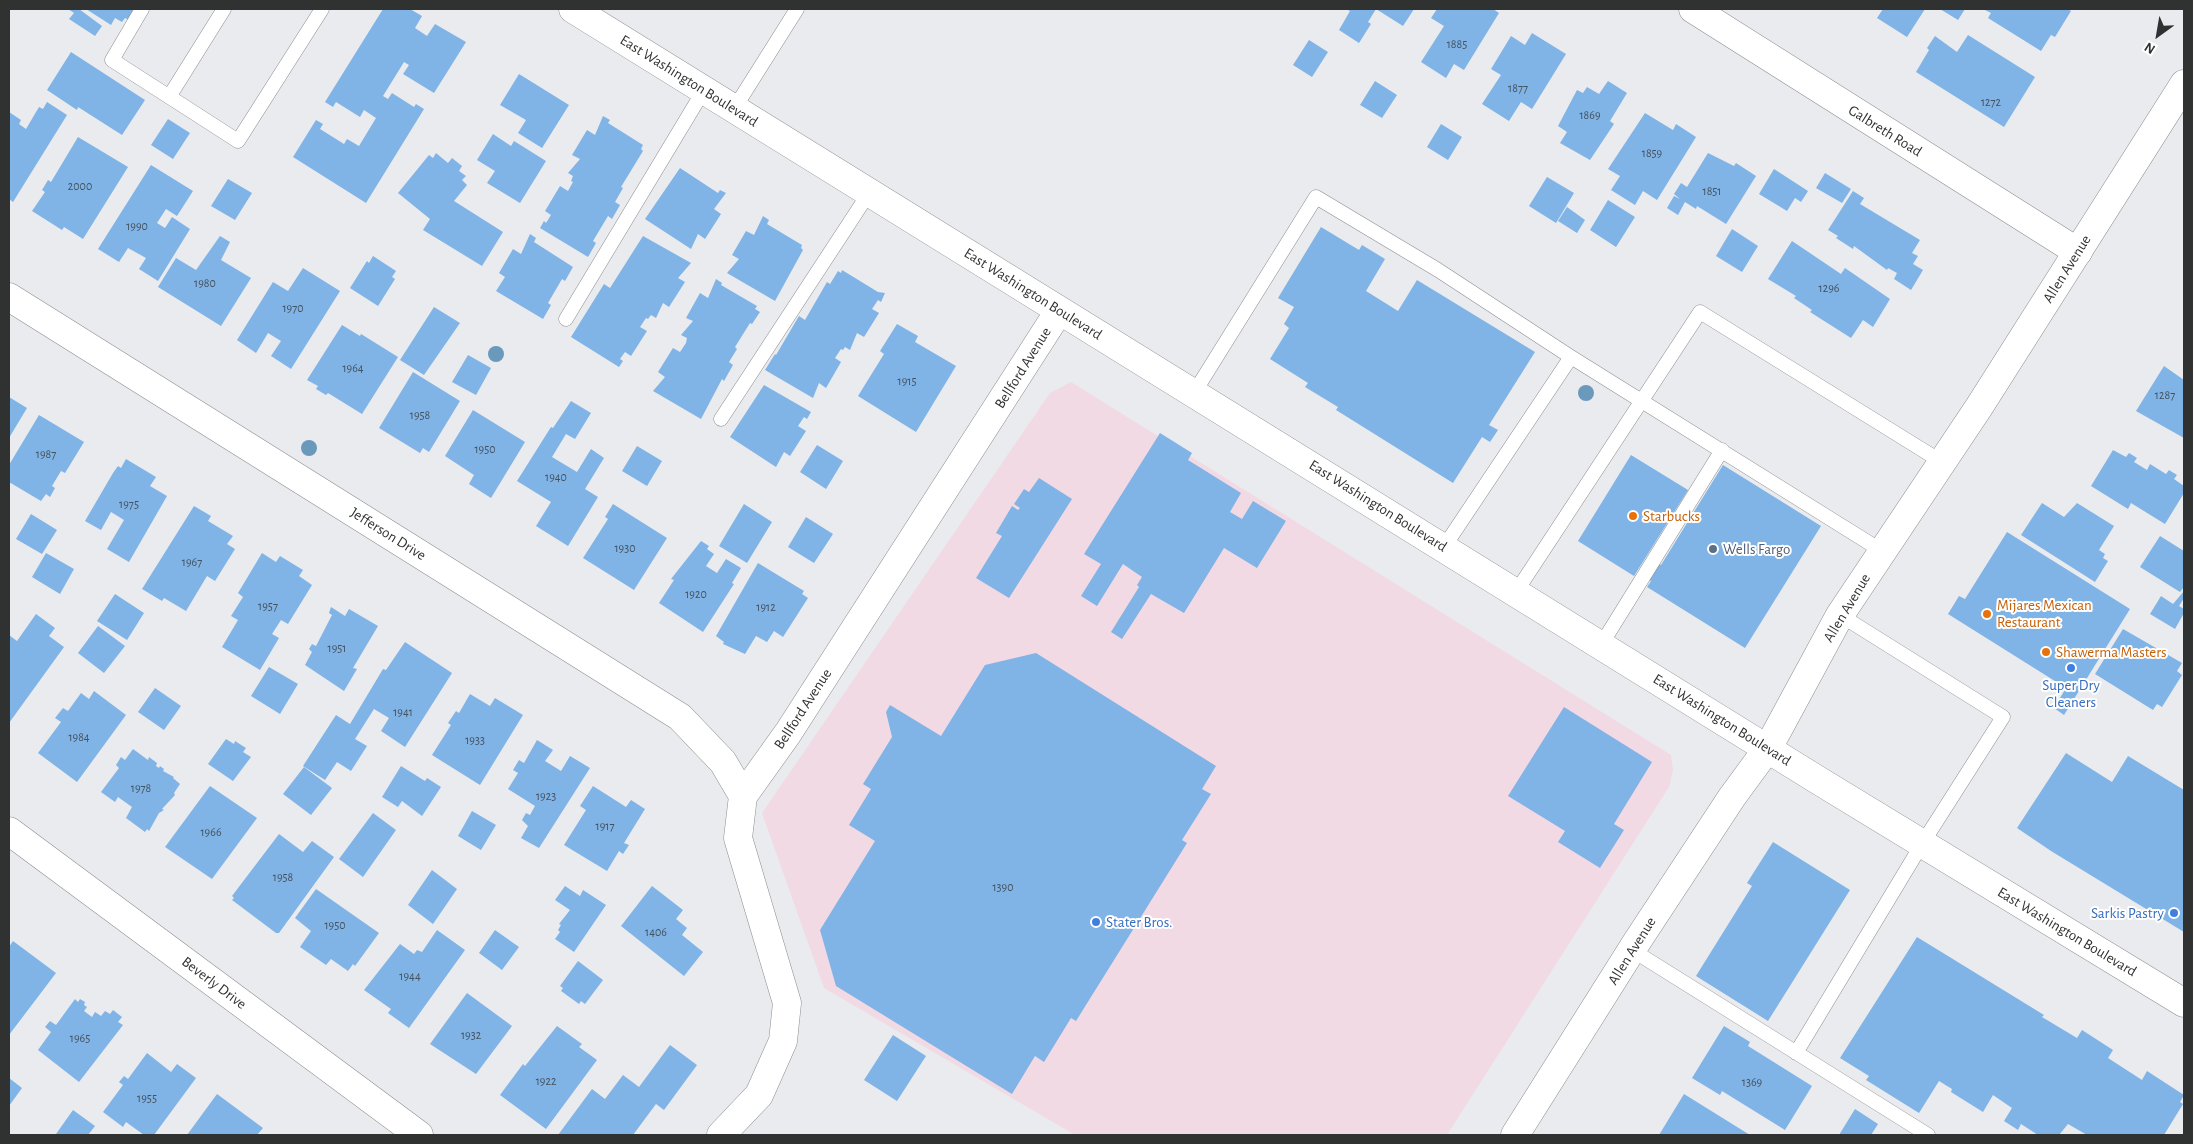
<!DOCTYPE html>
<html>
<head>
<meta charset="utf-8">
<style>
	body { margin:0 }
	#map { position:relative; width:2193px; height:1144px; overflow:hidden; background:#e9ebee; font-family:"Alegreya Sans",sans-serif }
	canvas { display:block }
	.frame { position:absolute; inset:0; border:10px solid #303131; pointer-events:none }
	.north { position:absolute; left:2133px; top:10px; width:50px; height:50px; -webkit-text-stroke:4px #fff; paint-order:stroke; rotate:212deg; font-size:14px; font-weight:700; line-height:20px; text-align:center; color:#303131 }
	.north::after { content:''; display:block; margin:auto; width:18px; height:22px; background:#303131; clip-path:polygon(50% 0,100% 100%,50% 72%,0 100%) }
</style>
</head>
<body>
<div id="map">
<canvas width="2193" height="1144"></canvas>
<div class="frame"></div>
<div class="north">N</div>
</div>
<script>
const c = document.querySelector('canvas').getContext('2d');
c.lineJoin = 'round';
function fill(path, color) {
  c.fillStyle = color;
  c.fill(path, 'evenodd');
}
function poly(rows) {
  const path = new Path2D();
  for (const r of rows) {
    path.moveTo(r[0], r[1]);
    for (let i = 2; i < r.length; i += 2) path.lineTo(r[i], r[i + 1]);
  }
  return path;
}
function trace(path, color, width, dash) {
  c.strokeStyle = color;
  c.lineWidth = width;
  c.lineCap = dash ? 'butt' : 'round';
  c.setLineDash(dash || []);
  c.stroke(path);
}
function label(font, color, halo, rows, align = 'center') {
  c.font = font + ' "Alegreya Sans",sans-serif';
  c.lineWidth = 4;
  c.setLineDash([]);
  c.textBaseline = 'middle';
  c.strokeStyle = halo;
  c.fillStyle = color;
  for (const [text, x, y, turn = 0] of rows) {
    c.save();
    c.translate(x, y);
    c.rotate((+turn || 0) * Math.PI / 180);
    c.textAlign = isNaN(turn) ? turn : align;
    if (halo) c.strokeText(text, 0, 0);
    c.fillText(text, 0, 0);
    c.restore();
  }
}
fill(poly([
	[1071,382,1671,755,1673,770,1669,787,1447,1135,1075,1135,824,988,762,813,1050,393]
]), '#f2dae5');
fill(poly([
	[68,9,79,9,102,26,95,36,69,19,74,13],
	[86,9,137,9,129,20,125,18,122,22,115,18,111,25],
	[383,9,410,9,422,16,415,28,427,36,435,24,466,42,434,93,403,74,409,65,404,62,383,96,388,99,392,93,414,107,416,104,424,109,366,203,293,157,316,120,323,124,320,129,344,144,347,139,359,146,376,118,364,110,360,117,336,102,333,107,325,102],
	[1346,9,1414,9,1403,26,1376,9,1368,22,1371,24,1359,43,1339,30,1350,11],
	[1437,9,1493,9,1499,13,1464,70,1454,64,1446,78,1421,62,1444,26,1431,18],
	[1883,9,1925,9,1907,37,1877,18],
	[1940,9,1965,9,1958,20],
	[1983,9,2068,9,2071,11,2055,37,2051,35,2041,51,1988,18,1991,13],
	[1532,33,1566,54,1532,109,1521,102,1509,121,1482,104,1501,75,1491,69,1511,36,1525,45],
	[1968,35,2035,77,2004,127,1916,72,1929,50,1927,48,1935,36,1957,52],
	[1309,40,1328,52,1312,77,1293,65],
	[71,52,145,100,122,135,78,107,77,110,47,90],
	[519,74,569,105,542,148,518,133,526,120,500,105],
	[1375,81,1397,95,1382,118,1360,105],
	[1608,81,1627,93,1610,121,1614,124,1590,160,1560,143,1567,132,1558,126,1577,90,1583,93,1587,87,1599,94],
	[47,102,67,115,13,202,9,199,9,112,21,120,19,124,26,129,39,107,43,109],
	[1645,113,1673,130,1676,124,1696,137,1657,200,1643,191,1635,205,1611,190,1620,176,1608,169],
	[603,116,610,120,608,123,643,145,641,149,643,151,621,187,623,188,615,202,620,205,612,219,608,216,593,241,596,243,588,257,540,228,544,221,546,223,551,215,545,211,560,186,568,191,573,182,571,181,573,176,568,173,580,159,572,155,587,130,595,135],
	[168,119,190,133,173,159,151,145],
	[1441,124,1462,137,1448,160,1427,147],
	[493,134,511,146,514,141,546,161,520,203,487,183,495,171,477,160],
	[78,137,128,167,83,239,64,227,62,230,32,211,45,192,42,190,48,180,51,182],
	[436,153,448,163,452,158,462,166,459,171,466,176,462,180,467,185,454,201,503,232,482,266,423,230,430,219,398,193,429,155,433,158],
	[1708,153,1734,166,1736,163,1756,176,1726,224,1697,206,1696,209,1685,202,1678,215,1667,208,1674,196,1680,199,1674,194,1681,183,1687,187],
	[151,165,193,191,177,216,166,209,157,223,165,228,172,217,190,229,158,281,139,269,146,258,128,248,119,262,98,249],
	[680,168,718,193,720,190,726,193,714,209,721,214,705,239,698,234,691,249,645,219],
	[1774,169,1808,191,1801,202,1795,198,1787,211,1759,194],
	[1825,173,1851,189,1842,203,1816,188],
	[1547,177,1574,193,1556,223,1529,206],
	[228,179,252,193,235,220,211,206],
	[1853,191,1864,198,1860,204,1920,240,1912,253,1918,256,1913,264,1923,270,1911,290,1894,279,1897,273,1888,268,1887,270,1854,246,1853,249,1836,238,1838,236,1828,230],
	[1608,200,1635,217,1616,247,1590,230],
	[1567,207,1585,220,1577,233,1558,221],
	[763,216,769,220,767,224,802,245,801,248,803,250,775,301,727,273,739,259,732,255,746,231,754,235],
	[1321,227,1359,250,1362,245,1385,259,1366,291,1398,311,1417,280,1535,352,1489,425,1498,430,1490,442,1482,437,1453,483,1336,410,1338,407,1305,387,1308,383,1270,359,1289,328,1284,324,1294,307,1278,298],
	[1732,229,1758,246,1742,272,1716,256],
	[530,234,536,238,534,242,573,267,565,281,562,279,548,303,551,305,543,319,496,291,505,277,499,273,513,249,521,254],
	[220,236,230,242,221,260,251,278,221,326,158,287,176,258,196,270],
	[643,236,691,263,678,278,685,282,669,307,663,303,656,318,651,315,648,319,646,318,640,327,647,331,631,356,625,352,620,359,623,361,619,367,571,337,604,284,610,288],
	[1792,241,1841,274,1845,268,1890,299,1873,327,1863,320,1851,338,1810,312,1812,310,1794,298,1796,296,1768,279],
	[373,256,396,271,392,277,395,279,378,306,350,288,367,261,369,263],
	[303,268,340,291,291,369,271,356,281,341,268,333,256,353,237,340,273,282,288,291],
	[842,270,878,292,885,293,881,302,878,300,872,309,879,313,864,337,857,333,850,350,845,347,843,350,841,349,835,358,841,362,826,388,819,383,813,398,765,370,775,354,776,355,799,316,805,320,827,282,830,284,838,271,841,273],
	[716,279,722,283,721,285,757,306,755,309,760,312,752,324,750,323,735,347,737,349,729,362,733,365,724,381,722,379,701,419,653,391,665,377,658,372,673,348,680,352,686,343,687,338,681,335,693,321,686,318,700,293,708,298],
	[434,307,460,323,424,375,400,360],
	[897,324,918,336,915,342,956,366,916,432,858,396,884,354,880,351],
	[342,325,360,336,361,334,398,357,362,414,328,393,326,395,316,389,318,386,307,380],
	[468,355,491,368,476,395,452,382],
	[2164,366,2184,380,2184,438,2136,411],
	[413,372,460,401,429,452,423,448,420,453,379,428],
	[764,385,811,412,807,419,804,417,798,426,806,431,790,456,784,452,776,467,730,437],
	[9,397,27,408,9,438],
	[571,401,591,413,575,439,566,434,552,457,577,472,591,449,604,458,585,489,598,497,568,546,536,526,551,502,517,481,551,427,553,428],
	[473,410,525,442,491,498,469,484,474,475,445,456],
	[39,415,84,442,65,473,61,471,52,486,55,488,50,497,46,494,41,501,9,482,9,465],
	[1160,433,1192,453,1188,460,1241,493,1230,512,1242,519,1253,501,1286,521,1257,568,1224,548,1184,613,1151,594,1122,639,1111,632,1139,587,1137,585,1142,577,1123,564,1097,606,1081,596,1101,564,1084,554],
	[817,445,843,461,826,489,800,472],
	[637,446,662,461,647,486,622,471],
	[2113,450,2126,457,2129,453,2137,458,2134,462,2147,470,2150,464,2166,474,2169,470,2177,475,2174,479,2184,486,2184,493,2165,524,2131,503,2128,509,2091,486],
	[1631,455,1688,490,1634,576,1578,541],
	[126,459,156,477,150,486,167,496,129,562,107,549,124,520,111,512,101,530,85,521,113,473,118,466,121,468],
	[1723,465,1821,526,1745,648,1647,587,1651,581,1644,577,1654,561,1661,565],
	[1039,478,1072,499,1009,598,976,578,1002,536,996,533,1012,506,1018,510,1020,508,1014,504,1024,489,1029,492],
	[2042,503,2064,517,2077,503,2114,526,2099,550,2105,554,2103,558,2108,561,2095,582,2021,535],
	[613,504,667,538,634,590,583,558,608,519,605,517],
	[744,504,772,522,747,563,719,546],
	[194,506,211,516,208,521,233,536,227,544,235,549,215,581,207,576,186,611,164,598,162,601,142,589],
	[31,514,57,530,42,554,16,539],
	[806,517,833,534,814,563,788,547],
	[2007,532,2130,609,2064,715,2054,708,2066,688,1948,614,1959,596,1965,599],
	[2160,536,2184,551,2184,587,2180,592,2140,567],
	[701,541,709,546,707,549,714,554,706,566,717,573,726,559,741,568,732,583,734,584,703,632,659,603,674,580,671,579],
	[46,553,74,569,60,594,32,577],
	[262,553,276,562,280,556,303,570,299,576,312,585,288,624,281,620,272,634,279,638,260,670,222,647,238,620,231,616,243,597,238,593],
	[758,563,804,591,802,594,808,598,783,637,774,631,767,642,756,636,745,654,723,644,724,642,716,636],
	[2184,591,2184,598,2179,606,2184,609,2184,613,2175,629,2150,614,2161,596,2173,604],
	[115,594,144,613,127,640,97,621],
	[331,607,345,616,349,609,378,626,353,668,357,669,344,691,305,665,312,652,309,649,312,644,316,646,332,615,329,613],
	[36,614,55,628,49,636,64,647,9,723,9,635,17,641],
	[98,626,125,646,104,673,78,653],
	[2123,629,2182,663,2177,671,2182,675,2162,707,2157,704,2153,710,2095,674],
	[405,642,452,673,405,747,381,731,389,718,374,709,355,739,367,746,351,771,337,762,325,780,303,766,336,715,350,724,383,669,386,670],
	[1036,653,1216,766,1202,789,1211,794,1182,840,1187,843,1076,1021,1071,1018,1044,1062,1035,1056,1012,1094,836,986,820,930,875,841,849,825,871,789,863,784,892,737,886,712,890,705,941,736,985,665],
	[269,667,298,684,280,714,251,696],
	[155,688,181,706,164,730,138,712],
	[94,691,126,715,77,782,38,753,61,722,55,718,63,708,68,711,81,693,89,699],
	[470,694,490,706,495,698,523,715,480,785,432,755,451,725,448,723,456,711,459,713],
	[1564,707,1652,762,1614,824,1624,830,1600,868,1558,842,1565,831,1508,796],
	[226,739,234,744,235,741,246,748,243,752,251,757,233,781,208,764],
	[537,740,553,750,545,761,561,771,570,756,590,768,539,848,521,838,528,826,522,820,526,813,530,815,535,806,508,789,518,773,513,770,519,760,524,763],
	[133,749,148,760,149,757,157,763,156,766,159,768,160,766,164,769,163,771,174,777,173,778,180,784,174,793,175,795,162,809,164,810,159,813,149,831,147,829,145,832,126,818,132,807,118,797,115,802,101,792,119,768,116,765,121,757,125,760],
	[2066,753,2112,782,2128,756,2184,790,2184,932,2051,851,2017,828],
	[401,766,425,781,427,778,441,787,422,816,402,801,398,807,382,797],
	[304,767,332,788,311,815,283,794],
	[210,786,257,818,212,879,165,847],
	[593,786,626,807,631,800,645,809,624,843,629,845,623,854,619,851,607,871,564,845,586,810,580,806],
	[472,811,496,825,481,850,458,836],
	[373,813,396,830,363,877,339,859],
	[279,834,303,852,312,841,334,857,279,933,276,933,232,900,234,898,232,896],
	[1773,842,1850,890,1768,1021,1696,976,1752,886,1747,883],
	[432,870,457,889,433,924,408,905],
	[565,886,580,896,583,890,606,905,574,952,555,939,560,932,558,930,561,925,559,924,570,910,555,900],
	[652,886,683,910,676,919,687,928,682,935,703,952,684,976,621,926],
	[316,889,379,933,355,966,353,964,348,971,331,959,326,965,300,947,311,931,295,918],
	[437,930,465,950,409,1028,388,1013,391,1009,364,990,400,944,414,954,417,950,422,952],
	[495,930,519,947,502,970,479,953],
	[1917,937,2044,1015,2042,1017,2077,1038,2082,1030,2113,1050,2108,1058,2142,1080,2147,1071,2184,1095,2180,1102,2183,1104,2164,1135,2087,1135,2068,1124,2059,1135,2038,1135,2021,1124,2018,1130,2004,1121,2012,1108,1993,1095,1983,1112,1951,1092,1952,1089,1939,1081,1919,1113,1866,1080,1869,1076,1840,1058],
	[13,941,56,973,9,1035,9,947],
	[578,961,603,980,585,1004,581,1001,579,1004,561,991,563,988,560,986],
	[467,993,512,1026,476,1074,430,1044],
	[75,999,78,1002,80,999,85,1002,84,1005,87,1007,84,1011,92,1017,95,1012,101,1016,105,1011,110,1014,113,1010,122,1017,118,1022,123,1025,79,1082,38,1050,51,1032,45,1027,50,1021,56,1025],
	[557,1026,582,1044,579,1047,597,1060,546,1129,500,1095,523,1064,525,1066],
	[1724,1026,1750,1042,1748,1046,1812,1086,1785,1130,1722,1091,1720,1095,1692,1078],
	[893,1035,926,1056,897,1101,864,1080],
	[670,1045,697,1065,664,1110,656,1104,633,1135,558,1135,592,1089,605,1099,623,1075,639,1087],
	[147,1053,171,1072,177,1064,196,1078,154,1135,144,1135,126,1122,123,1127,103,1112,123,1085,119,1082,124,1076,128,1079],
	[9,1078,22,1088,9,1106],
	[217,1094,263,1128,257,1135,187,1135],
	[1684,1094,1750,1135,1659,1135],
	[1855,1109,1878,1124,1871,1135,1839,1135],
	[73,1110,95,1126,88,1135,58,1135,56,1134]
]), '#80b3e6');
const lane = poly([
	[142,9,112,60,238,141,322,9],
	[169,97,224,9],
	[734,109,797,9],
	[566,319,704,90],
	[1194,393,1316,197,1438,270,1571,357,1882,551],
	[721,419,869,193],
	[1444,547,1571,357],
	[1516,592,1700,312,1942,462],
	[1601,645,1722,450],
	[1632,950,1928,1135],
	[1796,1053,1922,844,2003,717,1840,615]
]);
const street = poly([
	[1693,9,2078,252],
	[9,297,680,717,723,762,743,796],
	[9,831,419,1135],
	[721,1135,759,1095,783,1041,787,1003,738,838,743,796,788,733,1059,311]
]);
const secondary = poly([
	[573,9,1821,782,2184,1003],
	[1515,1135,1636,943,1732,797,1768,748,1840,615,1979,407,2184,84]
]);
trace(lane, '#8b8d8f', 15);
trace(street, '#8b8d8f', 29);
trace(secondary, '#8b8d8f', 29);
trace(lane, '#fff', 14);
trace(street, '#fff', 28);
trace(secondary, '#fff', 28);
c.fillStyle = '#6b99bc';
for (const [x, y] of [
	[496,354],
	[1586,393],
	[309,448]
]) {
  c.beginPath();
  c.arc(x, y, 8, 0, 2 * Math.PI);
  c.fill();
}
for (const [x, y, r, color] of [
	[1633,516,5,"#e8710a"],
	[1713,549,5,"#5c6f8a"],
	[1987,614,5,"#e8710a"],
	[2046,652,5,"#e8710a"],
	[2071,668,5,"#3f7fe0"],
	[2174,913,5,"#3f7fe0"],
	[1096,922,5,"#3f7fe0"]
]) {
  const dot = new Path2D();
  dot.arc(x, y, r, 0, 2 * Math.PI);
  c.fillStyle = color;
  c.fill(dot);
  trace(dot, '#fff', 2);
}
label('12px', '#44525e', null, [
	["1885",1457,44],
	["1877",1518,88],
	["1272",1991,102],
	["1869",1590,115],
	["1859",1652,153],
	["2000",80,186],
	["1851",1712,191],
	["1990",137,226],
	["1980",205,283],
	["1296",1829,288],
	["1970",293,308],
	["1964",353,368],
	["1915",907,381],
	["1287",2165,395],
	["1958",420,415],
	["1950",485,449],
	["1987",46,454],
	["1940",556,477],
	["1975",129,504],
	["1930",625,548],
	["1967",192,562],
	["1920",696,594],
	["1957",268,606],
	["1912",766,607],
	["1951",337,648],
	["1941",403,712],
	["1984",79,737],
	["1933",475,740],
	["1978",141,788],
	["1923",546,796],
	["1917",605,826],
	["1966",211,832],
	["1958",283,877],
	["1390",1003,887],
	["1950",335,925],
	["1406",656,932],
	["1944",410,976],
	["1932",471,1035],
	["1965",80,1038],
	["1922",546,1081],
	["1369",1752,1082],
	["1955",147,1098]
]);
label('15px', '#303131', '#fff', [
	["East Washington Boulevard",689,81,32],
	["Galbreth Road",1885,131,32],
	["Allen Avenue",2067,269,-58],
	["East Washington Boulevard",1033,294,32],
	["Bellford Avenue",1023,368,-58],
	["East Washington Boulevard",1378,506,32],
	["Jefferson Drive",388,534,32],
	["Allen Avenue",1847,608,-59],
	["Bellford Avenue",803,709,-57],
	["East Washington Boulevard",1722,720,32],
	["East Washington Boulevard",2067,932,31],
	["Allen Avenue",1632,951,-58],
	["Beverly Drive",214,983,37]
]);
label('15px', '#c56008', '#fff', [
	["Starbucks",1643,516],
	["Mijares Mexican",1997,605],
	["Restaurant",1997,622],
	["Shawerma Masters",2056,652]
], 'left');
label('15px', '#4e5e75', '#fff', [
	["Wells Fargo",1723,549]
], 'left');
label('15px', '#366cbe', '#fff', [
	["Super Dry",2071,685],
	["Cleaners",2071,702],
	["Sarkis Pastry",2164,913,"right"],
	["Stater Bros.",1106,922,"left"]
]);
</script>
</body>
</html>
